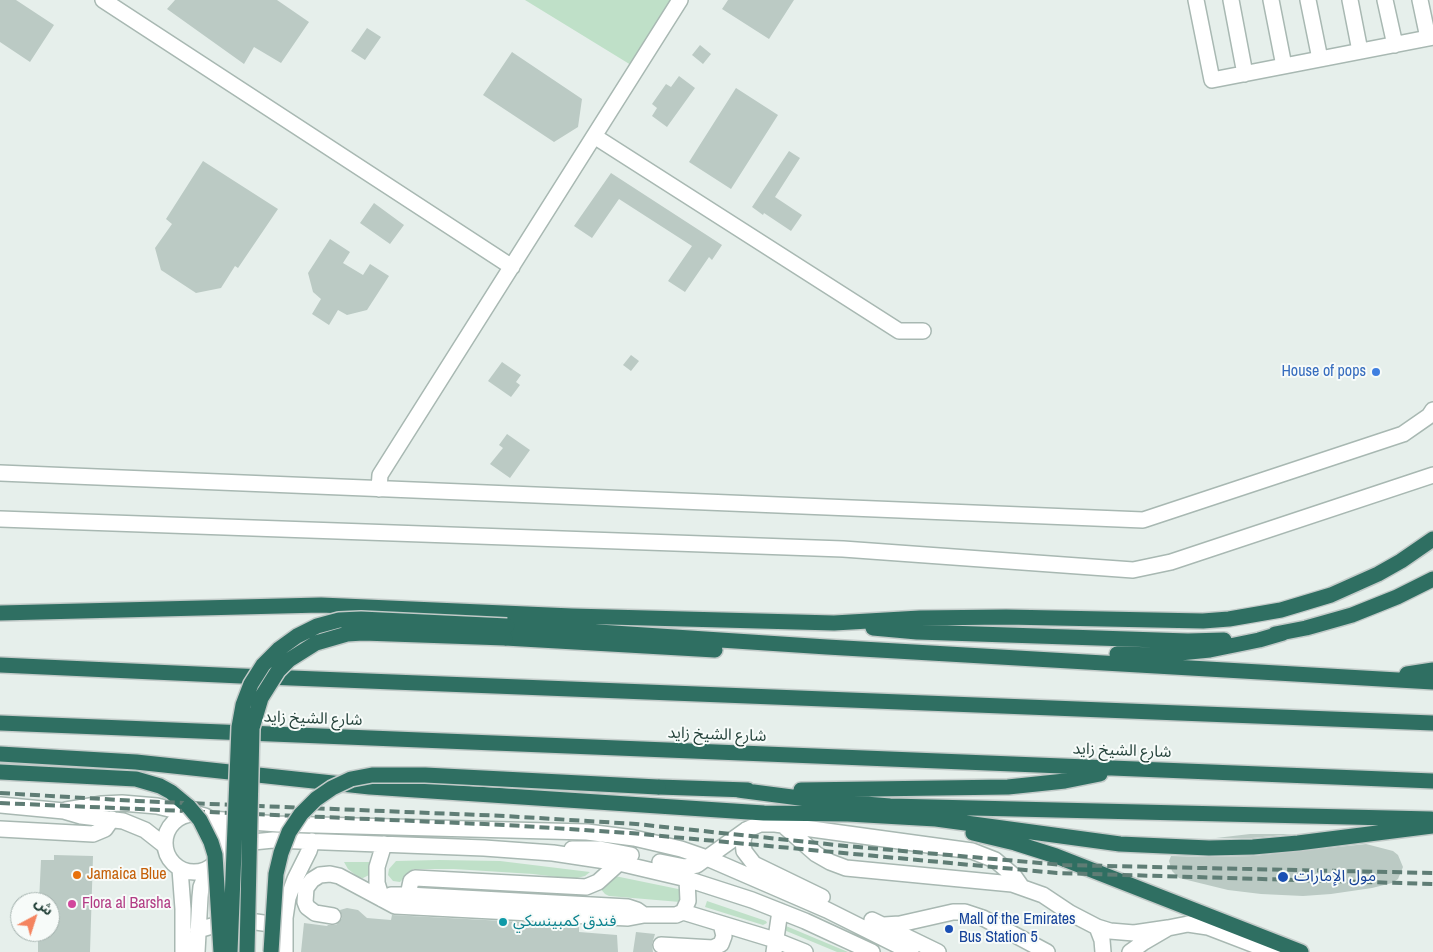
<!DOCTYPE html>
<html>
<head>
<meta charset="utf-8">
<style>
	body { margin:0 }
	#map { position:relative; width:1433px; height:952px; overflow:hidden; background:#e6efeb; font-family:"Archivo Narrow","Noto Sans Arabic",sans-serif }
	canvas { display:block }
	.north { position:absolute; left:10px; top:892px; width:50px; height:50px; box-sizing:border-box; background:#f7fbf9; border:1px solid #a3b1ad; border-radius:50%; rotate:40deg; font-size:14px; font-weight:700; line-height:20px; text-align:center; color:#24423a }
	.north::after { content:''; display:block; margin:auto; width:18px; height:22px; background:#f4845f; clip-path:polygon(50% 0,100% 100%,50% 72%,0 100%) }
</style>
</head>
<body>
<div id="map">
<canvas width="1433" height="952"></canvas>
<div class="north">ش</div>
</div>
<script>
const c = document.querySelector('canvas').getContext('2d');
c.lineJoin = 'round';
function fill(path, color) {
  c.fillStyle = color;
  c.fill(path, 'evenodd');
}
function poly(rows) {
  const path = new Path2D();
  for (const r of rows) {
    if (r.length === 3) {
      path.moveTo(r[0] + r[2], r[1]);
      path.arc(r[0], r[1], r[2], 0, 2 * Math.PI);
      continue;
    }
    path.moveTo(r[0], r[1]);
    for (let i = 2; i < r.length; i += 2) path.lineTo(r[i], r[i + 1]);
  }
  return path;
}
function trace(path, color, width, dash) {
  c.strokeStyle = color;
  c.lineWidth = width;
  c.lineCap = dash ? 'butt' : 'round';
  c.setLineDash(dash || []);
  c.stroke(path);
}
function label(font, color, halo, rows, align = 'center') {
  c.font = font + ' "Archivo Narrow","Noto Sans Arabic",sans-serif';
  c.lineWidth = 4;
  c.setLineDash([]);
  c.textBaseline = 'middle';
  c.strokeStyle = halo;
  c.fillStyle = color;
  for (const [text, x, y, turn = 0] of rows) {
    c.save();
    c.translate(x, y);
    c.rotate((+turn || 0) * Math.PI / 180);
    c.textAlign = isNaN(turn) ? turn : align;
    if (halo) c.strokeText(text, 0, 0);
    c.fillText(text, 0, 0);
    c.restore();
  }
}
fill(poly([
	[525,0,674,0,631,65],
	[439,860,500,861,590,872,585,876,573,879,533,874,454,869,413,869,400,882,393,881,388,875,389,869,396,861],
	[344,862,369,862,369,875,363,878,358,877,348,869],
	[610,875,683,890,680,902,609,896,605,894,599,887],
	[707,901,766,921,767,923,763,925,705,907],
	[786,926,848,952,837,952,784,930]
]), '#bfe0c8');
fill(poly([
	[0,0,16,0,54,25,30,62,0,42],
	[175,0,277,0,309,22,281,63,254,47,244,64,167,9],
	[728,0,794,0,769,39,722,9],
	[367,28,381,37,365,60,351,51],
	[700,45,711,54,703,64,692,55],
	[512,52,582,99,578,127,554,142,483,95],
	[679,76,695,88,667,127,652,116,657,108,652,104,666,84,671,87],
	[736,88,778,115,731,189,689,162],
	[789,151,800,158,775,197,802,215,791,231,764,213,763,215,752,207],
	[203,161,278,209,238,268,235,266,221,288,196,293,161,270,155,248,172,224,166,219],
	[611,173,722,245,712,260,709,257,685,292,668,281,692,246,619,199,592,238,574,226],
	[374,203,404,225,390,244,360,223],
	[330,239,350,252,343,263,363,275,370,264,389,276,367,310,347,315,338,310,329,325,312,314,321,299,313,292,308,273],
	[631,355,639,361,631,371,623,365],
	[502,362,521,375,516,382,520,385,511,397,488,381],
	[507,434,530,450,510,478,490,464,503,448,499,445],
	[1250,834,1294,834,1252,838,1216,838],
	[1366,844,1393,851,1398,855,1403,867,1398,879,1392,883,1372,888,1331,894,1303,896,1261,894,1228,890,1179,878,1172,871,1169,861,1171,856,1209,857,1253,856],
	[54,855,93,856,90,952,38,952,38,932,52,932,53,902,39,902,41,860,54,860],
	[347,908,358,910,367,918,391,920,392,915,579,925,579,932,617,935,618,952,301,952,304,923,327,926,328,925,336,925,342,918,340,910],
	[636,932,655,934,652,944,653,952,633,952]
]), '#bbcac4');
const minor = poly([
	[103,0,512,267],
	[1196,0,1212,80,1433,37],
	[1231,0,1245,74],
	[1271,0,1284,66],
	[1308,0,1320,59],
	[1350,0,1360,51],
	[1385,0,1395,45],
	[1420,0,1428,38],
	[594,136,899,331,923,331],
	[0,473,1143,520,1403,434,1429,416,1433,410],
	[379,489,380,475,680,0],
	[0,519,843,549,1133,570,1171,562,1433,475],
	[0,805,64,811,81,816,123,821,145,830,164,845],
	[66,810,102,804,122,803,157,806,190,814],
	[194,843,29],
	[211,819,278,824,587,832,634,838,681,849,707,858,827,910,911,952],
	[783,825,816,854,830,862,846,868,1012,884,1043,895,1070,913,1097,927,1110,931,1134,933,1168,928],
	[0,829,93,834,105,829,112,819],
	[746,830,743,840,744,851,754,864,822,897],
	[384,844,377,867,377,883,382,899,391,895,408,895,628,907,637,910,644,915],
	[223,845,273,840,484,848,553,853,619,863,687,879,752,900,805,921,872,952],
	[572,849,600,849,631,855],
	[660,862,685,867,697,865,746,830,760,824,775,824,972,851,995,860,1014,876,1021,886],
	[180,869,183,909,183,952],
	[408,895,411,881,415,878,586,887,598,882,619,863],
	[683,912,775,940,805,952],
	[333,916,315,913,307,907,305,902,306,888,312,880,320,875,330,874,339,876,395,906,628,918,644,915,676,915,683,912,688,901,687,879],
	[872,920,938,952],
	[884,925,900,924,953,912,965,912,983,918,1047,952],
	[1097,927,1102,940,1103,952],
	[198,930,212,926,241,922,256,922,285,926],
	[661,945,713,948,721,944,724,936,721,924],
	[197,952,200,897,201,887,208,869],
	[285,952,285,918,288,898,295,879,309,851,312,841],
	[774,952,780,911],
	[1130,952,1144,942,1168,928,1188,924,1208,927,1260,947,1282,952]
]);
const highway = poly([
	[0,613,321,605,572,616,834,623,920,618,1006,617,1203,621,1229,619,1281,610,1331,595,1378,574,1401,561,1433,539],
	[507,626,827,647,1433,682],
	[873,628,917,632,1188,641,1224,640],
	[1275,634,1306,628,1352,615,1397,597,1433,579],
	[505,638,715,650],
	[1117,654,1159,655,1210,650,1259,640,1283,633],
	[0,665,241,676,1433,723],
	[1407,674,1433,670],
	[0,723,1433,781],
	[0,754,136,762,370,787,764,813,848,814,936,819,1120,844,1209,848,1253,847,1298,843,1433,826],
	[0,772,136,779,160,786,171,792,189,807],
	[658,787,748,790],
	[738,790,815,800,890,806,1431,819],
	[801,790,1008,787,1065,781,1100,774],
	[973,833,1015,843,1056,856,1301,952]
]);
trace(minor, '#a8b8b2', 18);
trace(highway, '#c2cac8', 18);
trace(minor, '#fff', 15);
trace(highway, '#2f6f62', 15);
trace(poly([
	[0,793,137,801,505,816,636,824,846,846,1063,865,1433,873],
	[0,803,506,825,630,833,1057,873,1433,884]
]), '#5f7d75', 4, [10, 5]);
const highwayBridge = poly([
	[189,807,200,820,211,842,215,855,221,952],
	[230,952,239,727,243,705,251,684,263,665,279,649,297,636,317,626,339,620,361,619,507,626],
	[247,952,252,728,261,698,278,671,289,660,316,643,347,634,363,633,505,638],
	[271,952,276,874,281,853,289,832,301,814,316,799,332,788,351,779,372,775,425,775,658,787]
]);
trace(highwayBridge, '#c2cac8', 18, []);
trace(highwayBridge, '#2f6f62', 15);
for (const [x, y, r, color] of [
	[1376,372,5,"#3f7fe0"],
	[77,875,5,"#e8710a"],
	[1283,877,6,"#1a4fb4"],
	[72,904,5,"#d1479c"],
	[503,922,5,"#0f9aa8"],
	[949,929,5,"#1a4fb4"]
]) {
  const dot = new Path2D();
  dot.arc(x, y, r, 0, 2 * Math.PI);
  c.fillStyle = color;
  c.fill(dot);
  trace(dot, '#f7fbf9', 2);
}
label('16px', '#366cbe', '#f7fbf9', [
	["House of pops",1366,372]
], 'right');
label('16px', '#24423a', '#f7fbf9', [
	["شارع الشيخ زايد",313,719,2],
	["شارع الشيخ زايد",717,735,2],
	["شارع الشيخ زايد",1122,751,2]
]);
label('16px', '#c56008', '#f7fbf9', [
	["Jamaica Blue",87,875]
], 'left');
label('16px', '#164399', '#f7fbf9', [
	["مول الإمارات",1294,877],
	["Mall of the Emirates",959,920],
	["Bus Station 5",959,938]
], 'left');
label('16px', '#b23c85', '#f7fbf9', [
	["Flora al Barsha",82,904]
], 'left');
label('16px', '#0d838f', '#f7fbf9', [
	["فندق كمبينسكي",513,922]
], 'left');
</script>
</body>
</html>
